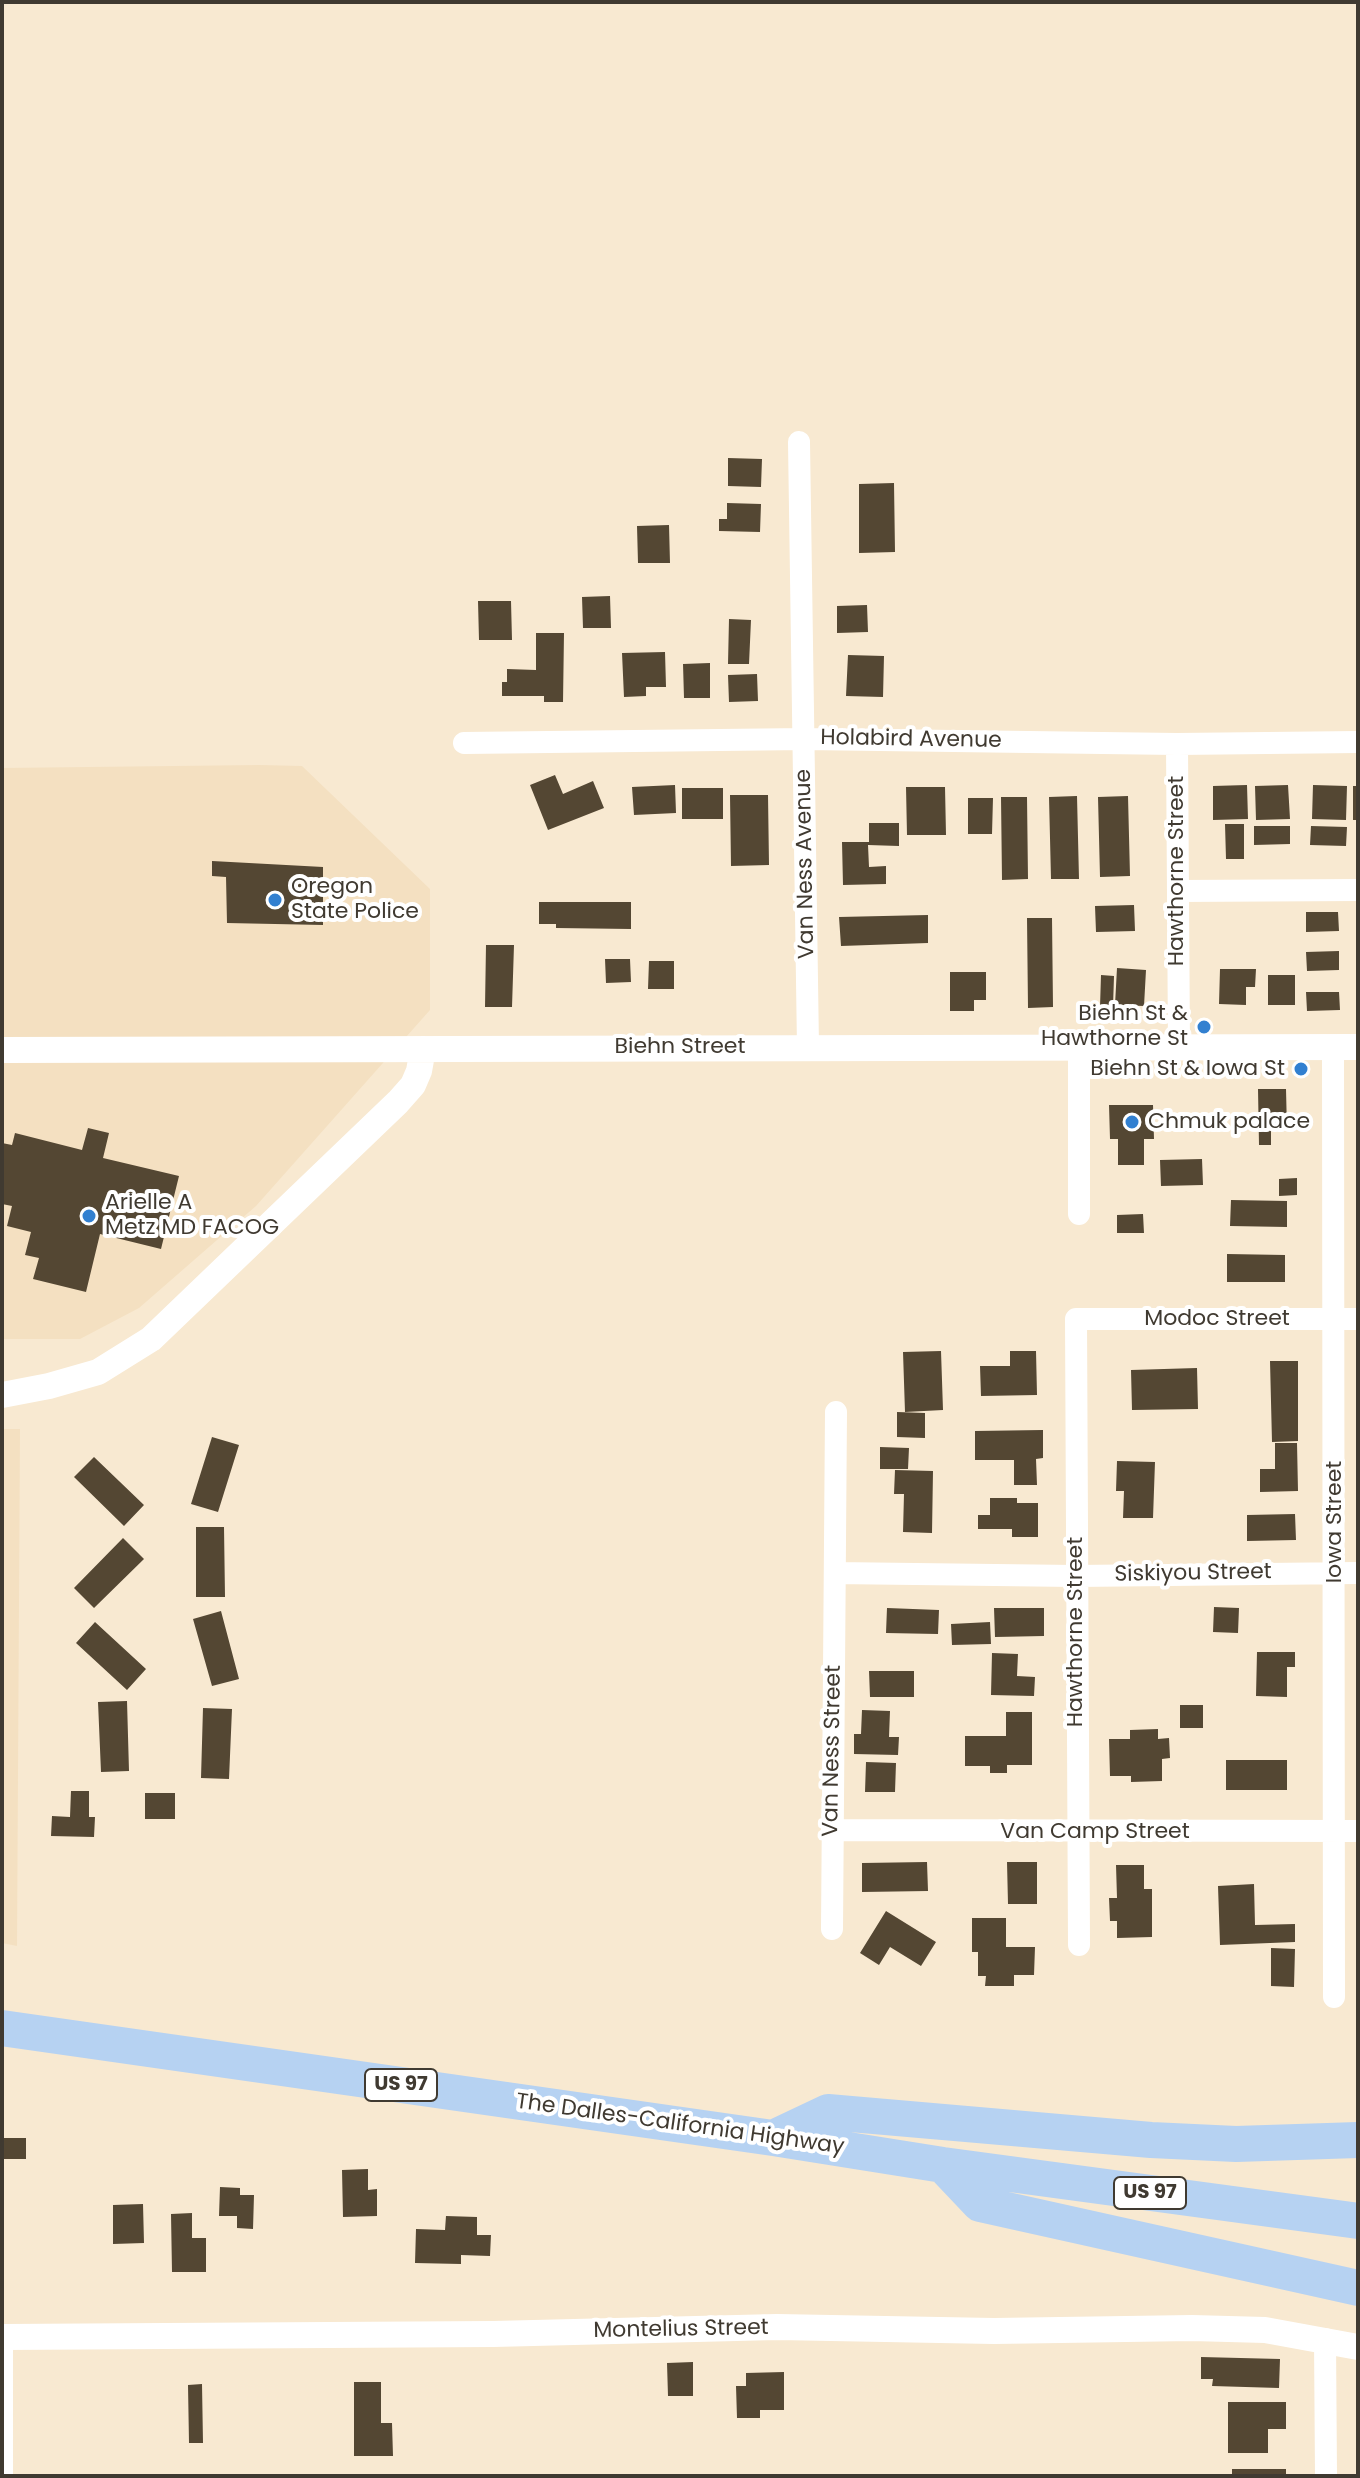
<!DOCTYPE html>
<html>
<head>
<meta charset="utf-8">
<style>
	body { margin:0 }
	#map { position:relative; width:1360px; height:2478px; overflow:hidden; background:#f8e9d1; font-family:Poppins,sans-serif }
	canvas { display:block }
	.frame { position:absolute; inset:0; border:4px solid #403a31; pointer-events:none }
</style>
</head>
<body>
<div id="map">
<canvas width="1360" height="2478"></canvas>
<div class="frame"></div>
</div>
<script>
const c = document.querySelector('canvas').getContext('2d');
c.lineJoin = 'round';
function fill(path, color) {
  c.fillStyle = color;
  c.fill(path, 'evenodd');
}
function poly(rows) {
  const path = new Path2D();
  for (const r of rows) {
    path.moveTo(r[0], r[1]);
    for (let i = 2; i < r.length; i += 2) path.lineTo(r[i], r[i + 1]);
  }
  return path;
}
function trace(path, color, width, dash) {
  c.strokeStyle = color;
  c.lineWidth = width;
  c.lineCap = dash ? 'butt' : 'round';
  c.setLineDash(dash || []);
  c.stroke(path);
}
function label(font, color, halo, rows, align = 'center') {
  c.font = font + ' Poppins,sans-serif';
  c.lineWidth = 8;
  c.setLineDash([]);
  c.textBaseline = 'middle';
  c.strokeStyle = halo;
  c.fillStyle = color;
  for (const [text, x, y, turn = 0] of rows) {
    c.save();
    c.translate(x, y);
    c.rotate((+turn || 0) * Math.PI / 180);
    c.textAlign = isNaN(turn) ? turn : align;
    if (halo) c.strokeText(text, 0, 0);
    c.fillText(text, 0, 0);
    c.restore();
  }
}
fill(poly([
	[260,765,302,766,430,889,430,1010,256,1206,139,1308,80,1339,2,1339,2,768],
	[2,1429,20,1429,17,1946,2,1943]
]), '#f4e0c1');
fill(poly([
	[728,458,762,459,761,487,728,486],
	[894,483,895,552,859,553,859,484],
	[727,503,761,504,760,532,719,531,719,519,727,519],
	[669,525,670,563,638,563,637,526],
	[610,596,611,628,583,628,582,597],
	[478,601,511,601,512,640,479,640],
	[867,605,868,632,837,633,837,606],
	[729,619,751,620,749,664,728,664],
	[536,633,564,633,563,702,544,702,544,696,502,696,502,682,507,682,507,669,536,670],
	[665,652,666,687,646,687,646,696,624,697,622,653],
	[848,655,884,656,883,697,846,696],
	[710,663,710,698,684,698,683,664],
	[757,674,758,701,729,702,728,675],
	[555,775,563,794,593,781,604,808,548,830,530,785],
	[675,785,676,813,634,815,632,787],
	[1247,785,1248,819,1213,820,1213,786],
	[1288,785,1290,819,1256,820,1255,786],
	[1313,785,1347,786,1346,820,1312,819],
	[1353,786,1358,786,1358,820,1353,820],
	[906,787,945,787,946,835,907,835],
	[682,788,723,788,723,819,682,819],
	[730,795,768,795,769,865,731,866],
	[1077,796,1079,879,1051,879,1049,797],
	[1128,796,1130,876,1100,877,1098,797],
	[1001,797,1027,797,1028,879,1002,880],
	[968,798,993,798,992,834,968,834],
	[869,823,899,823,899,846,868,845,869,867,886,866,886,884,843,885,842,842,869,842],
	[1225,824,1244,824,1244,859,1226,859],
	[1254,826,1290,826,1290,844,1254,845],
	[1311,826,1347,827,1346,846,1310,845],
	[212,861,323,867,323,925,227,923,226,877,212,876],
	[539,902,631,902,631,929,556,928,556,924,539,924],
	[1134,905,1135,931,1096,932,1095,906],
	[1306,912,1338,912,1339,931,1306,932],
	[928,915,928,943,841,946,839,917],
	[1027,918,1052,918,1053,1007,1028,1008],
	[486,945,514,945,512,1007,485,1007],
	[1339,951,1339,970,1307,971,1306,952],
	[605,959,630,959,631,982,606,983],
	[649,961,674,961,674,989,648,989],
	[1117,968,1146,970,1144,1006,1115,1005],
	[1220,969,1256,969,1255,987,1246,987,1246,1005,1219,1004],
	[950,972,986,972,986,1000,974,1000,974,1011,950,1011],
	[1101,975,1114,976,1113,1007,1100,1007],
	[1268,975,1295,975,1295,1005,1268,1005],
	[1306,992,1339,992,1340,1010,1307,1011],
	[1258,1089,1286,1089,1287,1130,1271,1130,1271,1145,1259,1145],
	[1109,1105,1153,1105,1154,1139,1144,1139,1144,1165,1118,1165,1118,1139,1110,1139],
	[88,1128,109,1133,103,1158,179,1176,161,1249,100,1234,86,1292,33,1279,39,1258,25,1255,31,1232,7,1226,12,1206,2,1204,2,1143,12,1145,15,1133,82,1150],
	[1202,1159,1203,1185,1161,1186,1160,1160],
	[1297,1178,1297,1195,1279,1196,1279,1179],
	[1231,1200,1287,1201,1287,1227,1230,1226],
	[1143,1214,1144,1233,1117,1233,1117,1215],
	[1227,1254,1285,1255,1285,1282,1227,1282],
	[941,1351,943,1410,905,1412,903,1352],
	[1010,1351,1036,1351,1037,1395,981,1396,980,1366,1010,1366],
	[1270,1361,1298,1361,1298,1441,1272,1442],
	[1197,1368,1198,1409,1132,1410,1131,1370],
	[897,1412,925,1413,925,1438,897,1437],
	[1043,1430,1043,1458,1036,1459,1037,1485,1014,1485,1014,1460,975,1460,975,1431],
	[212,1437,239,1445,218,1512,191,1504],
	[1275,1443,1297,1443,1298,1491,1260,1492,1260,1469,1275,1469],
	[880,1447,909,1448,908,1469,880,1469],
	[94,1457,144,1505,124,1526,74,1477],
	[1117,1461,1155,1462,1153,1518,1123,1518,1124,1491,1116,1491],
	[895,1470,933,1471,932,1533,903,1532,904,1494,894,1494],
	[990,1498,1017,1498,1017,1503,1038,1503,1038,1537,1012,1537,1012,1529,978,1529,978,1515,990,1515],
	[1295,1514,1296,1540,1247,1541,1247,1515],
	[196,1527,224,1527,225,1597,196,1597],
	[123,1538,144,1559,94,1608,74,1588],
	[1214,1607,1239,1608,1238,1633,1213,1632],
	[887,1608,939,1610,938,1634,886,1633],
	[994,1608,1044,1608,1044,1636,995,1637],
	[221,1611,239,1679,212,1686,193,1619],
	[95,1622,146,1669,127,1690,76,1643],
	[990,1622,991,1644,952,1645,951,1624],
	[1257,1652,1295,1652,1295,1667,1287,1667,1287,1697,1256,1696],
	[992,1653,1018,1654,1017,1676,1035,1677,1034,1696,991,1695],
	[869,1671,914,1671,914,1697,870,1697],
	[127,1701,129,1771,101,1772,98,1702],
	[1180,1705,1203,1705,1203,1728,1180,1728],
	[203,1708,232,1709,229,1779,201,1778],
	[862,1710,890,1711,889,1737,899,1737,898,1755,854,1754,854,1734,861,1734],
	[1006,1712,1032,1712,1032,1765,1007,1765,1007,1773,990,1773,990,1766,965,1766,965,1736,1006,1736],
	[1158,1729,1158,1739,1169,1738,1170,1758,1162,1759,1162,1781,1131,1782,1131,1776,1110,1776,1109,1739,1130,1739,1130,1730],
	[1226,1760,1287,1760,1287,1790,1226,1790],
	[866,1762,896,1763,895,1792,865,1792],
	[71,1791,89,1791,89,1817,95,1817,94,1837,51,1836,52,1816,70,1817],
	[145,1793,175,1793,175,1819,145,1819],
	[927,1862,928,1891,862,1892,862,1863],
	[1007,1862,1037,1862,1037,1904,1008,1904],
	[1116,1865,1144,1865,1144,1889,1152,1889,1152,1937,1117,1938,1117,1921,1110,1921,1109,1898,1117,1898],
	[1254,1884,1255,1925,1295,1924,1295,1942,1220,1945,1218,1886],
	[886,1911,936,1942,921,1966,890,1947,879,1965,860,1953],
	[972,1918,1006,1918,1006,1947,1035,1947,1034,1975,1014,1975,1014,1986,985,1986,986,1976,978,1976,978,1952,972,1952],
	[1271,1948,1295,1949,1294,1987,1271,1986],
	[2,2138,26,2138,26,2159,2,2159],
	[368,2169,368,2190,377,2189,377,2216,343,2217,342,2170],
	[220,2187,240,2188,240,2195,254,2195,253,2229,237,2228,237,2216,219,2216],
	[143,2204,144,2243,113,2244,113,2205],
	[192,2213,192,2238,206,2238,206,2272,172,2272,171,2214],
	[446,2216,477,2217,477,2235,491,2235,490,2256,461,2255,461,2264,415,2263,416,2229,445,2230],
	[1201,2357,1280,2359,1279,2388,1212,2386,1213,2379,1201,2379],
	[693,2362,693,2396,668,2396,667,2363],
	[784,2372,784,2410,760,2410,760,2418,737,2418,736,2386,746,2386,746,2373],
	[354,2382,381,2382,381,2423,392,2423,393,2456,354,2456],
	[202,2384,203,2443,189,2443,188,2385],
	[1228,2402,1286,2402,1286,2429,1268,2429,1268,2453,1228,2453],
	[1232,2469,1286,2469,1286,2476,1232,2476]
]), '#544733');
trace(poly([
	[799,442,808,1047],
	[464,743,805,739,1177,744,1358,742],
	[1177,744,1179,1047],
	[1178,891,1358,890],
	[1079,1047,1079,1214],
	[1333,1047,1334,1997],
	[835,1573,1075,1576,1358,1573],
	[832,1830,1358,1831],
	[832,1929,836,1412],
	[1079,1945,1076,1319,1358,1319],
	[2,2335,2,2476],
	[1325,2339,1326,2476]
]), '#fff', 22);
trace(poly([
	[2,1050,1358,1047],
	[2,1395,49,1386,98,1372,151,1339,398,1102,413,1085,419,1071,423,1049],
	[2,2337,493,2334,777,2327,994,2331,1192,2328,1265,2330,1358,2347]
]), '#fff', 26);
trace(poly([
	[2,2028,773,2138,943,2165,1358,2221],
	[773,2138,828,2112,1151,2140,1236,2144,1358,2140],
	[943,2165,980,2204,1358,2288]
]), '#b6d2f2', 36);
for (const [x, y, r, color] of [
	[275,900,8,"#3280d0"],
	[1204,1027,8,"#3280d0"],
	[1301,1069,8,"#3280d0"],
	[1132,1122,8,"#3280d0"],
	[89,1216,8,"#3280d0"]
]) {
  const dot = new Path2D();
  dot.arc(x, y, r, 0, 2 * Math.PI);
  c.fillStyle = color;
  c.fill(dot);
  trace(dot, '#fff', 3);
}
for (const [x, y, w] of [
	[401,2085,72],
	[1150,2193,72]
]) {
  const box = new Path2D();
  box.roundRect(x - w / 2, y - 16, w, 32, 6);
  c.fillStyle = '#fff';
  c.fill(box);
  trace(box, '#403a31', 2);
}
label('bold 20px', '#403a31', null, [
	["US 97",401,2085],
	["US 97",1150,2193]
]);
label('22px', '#403a31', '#fff', [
	["Holabird Avenue",911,740,1],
	["Van Ness Avenue",806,864,-91],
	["Hawthorne Street",1177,871,-90],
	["Biehn Street",680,1047],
	["Modoc Street",1217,1319],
	["Iowa Street",1335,1522,-90],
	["Siskiyou Street",1193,1574,-1],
	["Hawthorne Street",1076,1632,-90],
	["Van Ness Street",833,1751,-89],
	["Van Camp Street",1095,1832],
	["The Dalles-California Highway",680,2125,8],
	["Montelius Street",681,2330,-1]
]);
label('22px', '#403a31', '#fff', [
	["Oregon",291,887],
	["State Police",291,912],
	["Biehn St &",1188,1014,"right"],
	["Hawthorne St",1188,1039,"right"],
	["Biehn St & Iowa St",1285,1069,"right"],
	["Chmuk palace",1148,1122],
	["Arielle A",105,1203],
	["Metz MD FACOG",105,1228]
], 'left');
</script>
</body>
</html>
